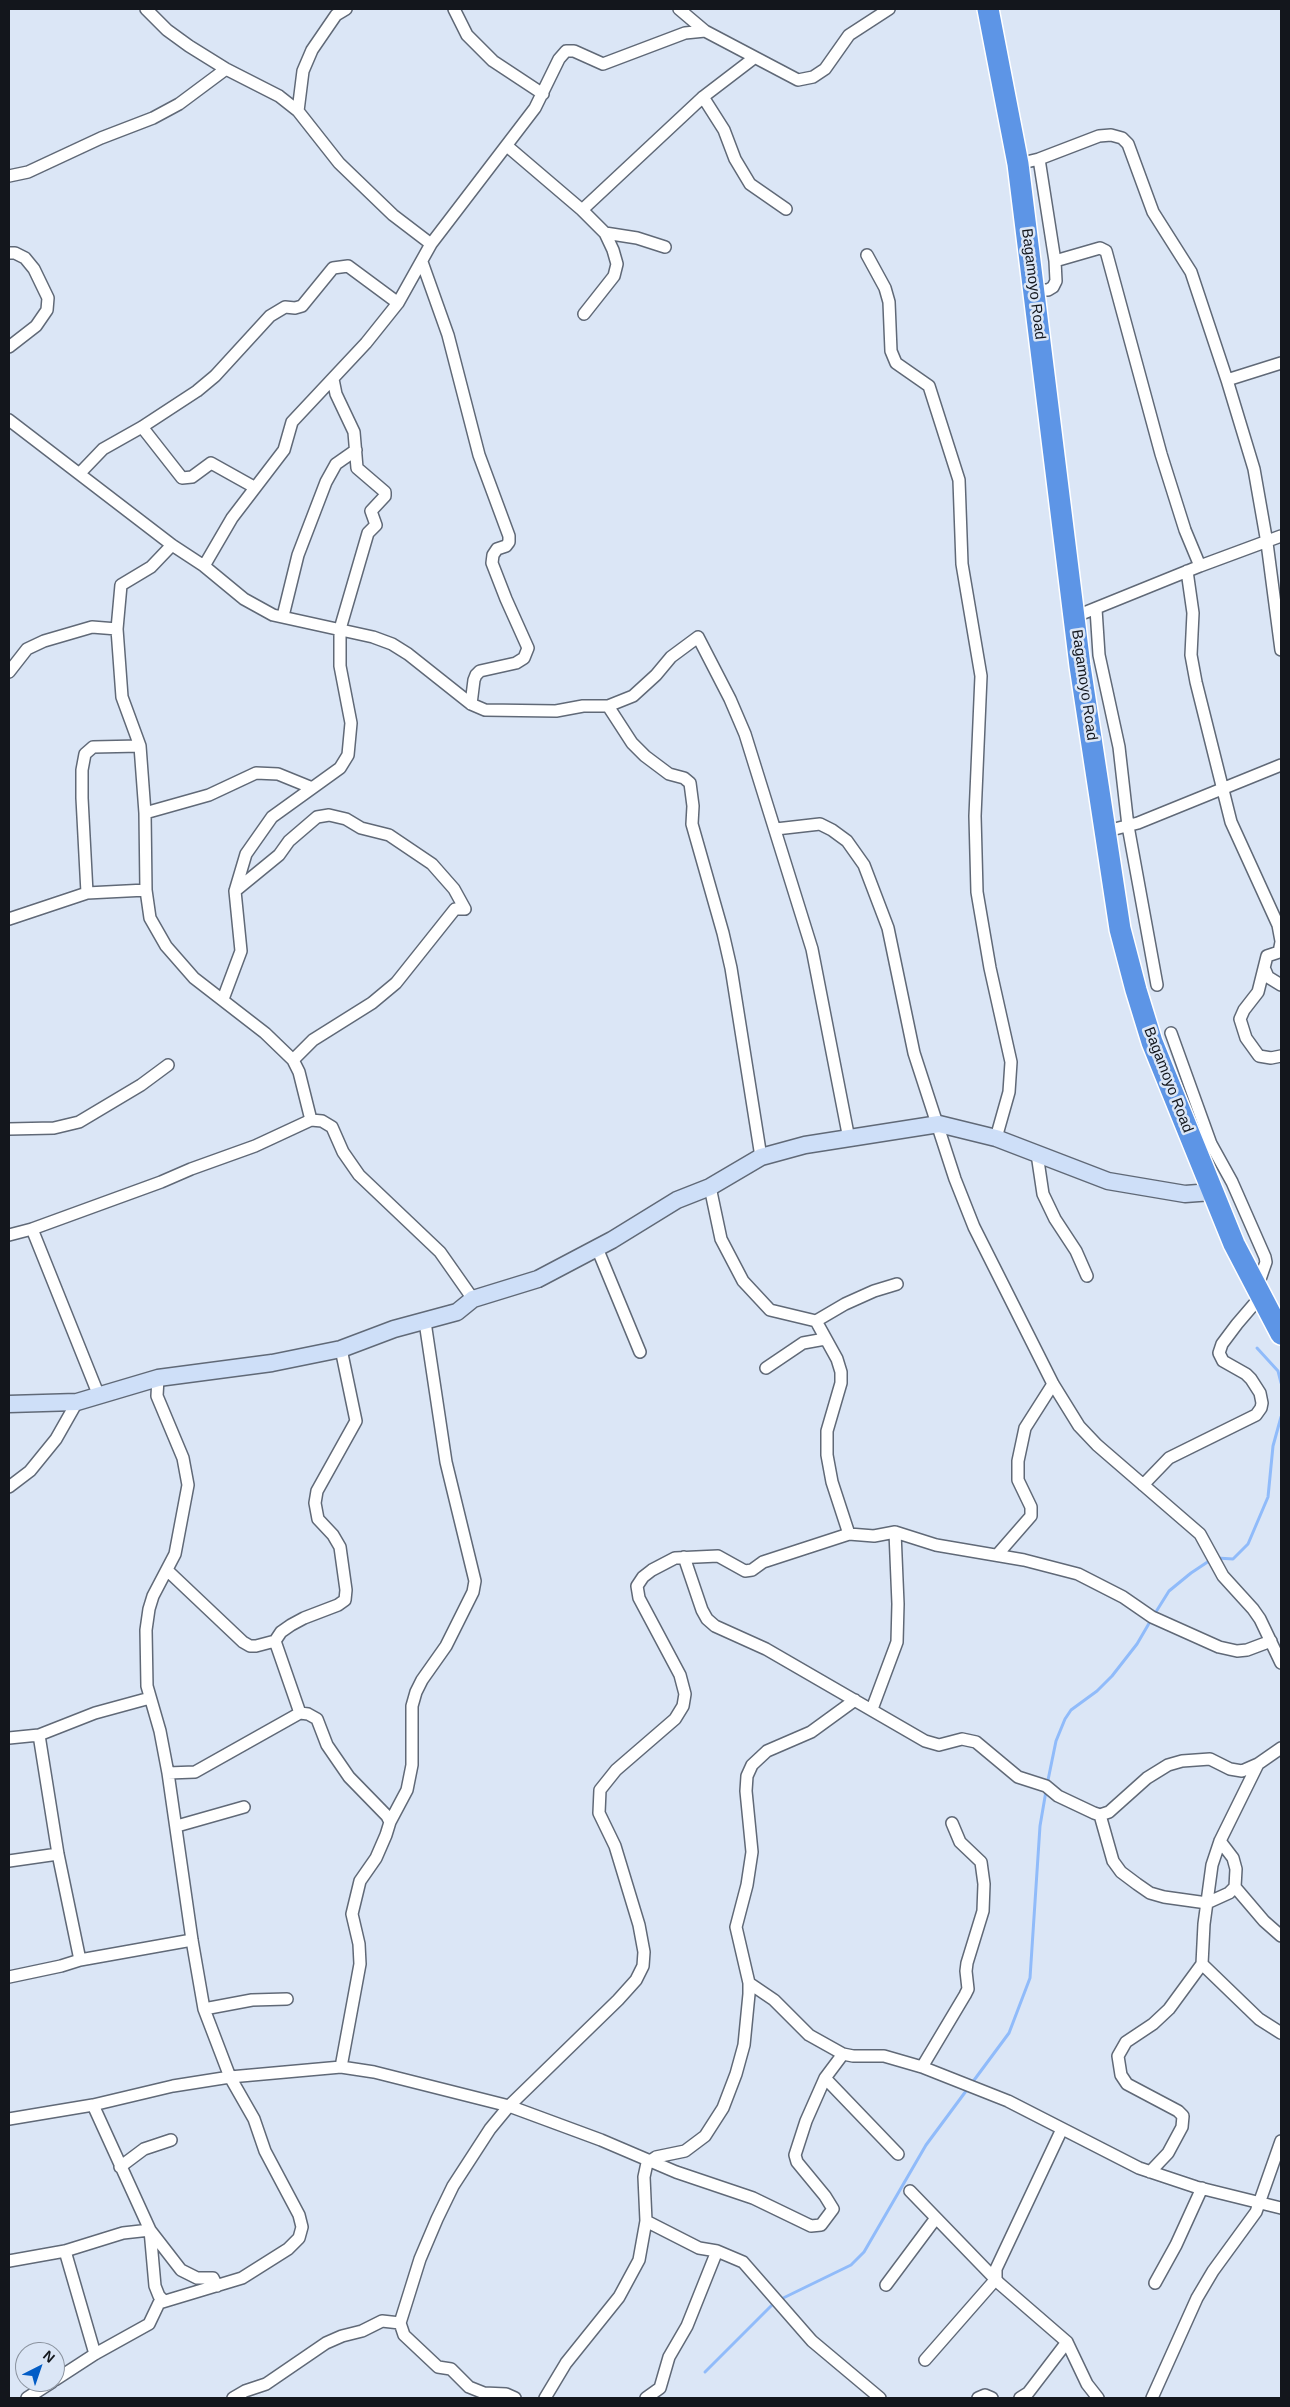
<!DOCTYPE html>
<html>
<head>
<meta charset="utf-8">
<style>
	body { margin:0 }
	#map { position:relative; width:1290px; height:2407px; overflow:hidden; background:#dbe6f6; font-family:Arial,sans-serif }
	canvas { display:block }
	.frame { position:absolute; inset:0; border:10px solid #13161c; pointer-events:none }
	.north { position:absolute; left:15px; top:2342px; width:50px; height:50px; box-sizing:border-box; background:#dbe6f6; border:1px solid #8b939f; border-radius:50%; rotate:41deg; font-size:14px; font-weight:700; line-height:20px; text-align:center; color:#13161c }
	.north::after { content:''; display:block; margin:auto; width:18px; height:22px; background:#035dc6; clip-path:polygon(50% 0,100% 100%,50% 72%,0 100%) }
</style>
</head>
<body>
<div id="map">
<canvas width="1290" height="2407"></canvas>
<div class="frame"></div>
<div class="north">N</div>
</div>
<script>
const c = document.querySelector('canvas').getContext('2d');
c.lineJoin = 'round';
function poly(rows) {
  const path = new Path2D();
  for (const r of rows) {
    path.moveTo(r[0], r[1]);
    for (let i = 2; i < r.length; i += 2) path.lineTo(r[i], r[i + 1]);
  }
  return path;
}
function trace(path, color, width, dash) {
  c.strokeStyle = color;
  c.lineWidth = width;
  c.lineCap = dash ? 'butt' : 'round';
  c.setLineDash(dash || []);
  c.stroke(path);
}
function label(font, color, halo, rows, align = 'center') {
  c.font = font + ' Arial,sans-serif';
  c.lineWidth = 5;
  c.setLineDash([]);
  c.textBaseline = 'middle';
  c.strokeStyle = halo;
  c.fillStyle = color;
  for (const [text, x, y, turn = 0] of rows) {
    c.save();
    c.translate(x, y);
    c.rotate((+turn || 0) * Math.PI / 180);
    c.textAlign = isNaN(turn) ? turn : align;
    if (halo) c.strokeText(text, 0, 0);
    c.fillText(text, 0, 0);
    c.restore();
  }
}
trace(poly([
	[1257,1348,1278,1371,1281,1383],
	[1217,1558,1233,1559,1248,1544,1268,1497,1273,1446,1281,1417],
	[1154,1615,1169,1591,1191,1573,1212,1559],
	[1047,1785,1056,1741,1065,1719,1071,1710,1097,1691,1112,1676,1137,1644,1151,1620],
	[705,2372,775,2302,851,2265,864,2252,926,2145,1009,2033,1030,1978,1040,1826,1046,1791]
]), '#90bbfa', 3);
const street = poly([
	[146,9,167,30,189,46,226,69,279,96,298,111,339,163,393,215,431,244],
	[454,9,467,35,493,61,543,94],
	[679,9,705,31],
	[703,97,724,130,735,159,750,184,786,209],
	[298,111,303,71,312,50,336,15,346,9],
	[507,146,582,210,605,233,637,238,665,247],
	[1039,159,1055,261],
	[1018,164,1039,159,1099,136,1111,135,1122,138,1128,144,1153,212,1191,272,1227,380,1254,469,1267,543,1281,650],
	[9,176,28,172,101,138,153,118,179,104,226,69],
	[582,210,703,97,754,58],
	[9,253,15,253,25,258,34,269,48,298,47,310,36,326,9,347],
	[867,255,885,288,889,302,891,351,896,363,929,386,959,480,962,564,981,676,975,816,977,892,990,968,1011,1062,1009,1092,996,1138],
	[422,262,448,335,479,455,509,536,509,542,506,546,497,549,493,555,492,563,506,599,528,648,524,658,516,663,480,671,476,675,474,680,471,704],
	[1034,290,1048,290,1053,287,1056,281,1055,261,1100,248,1106,251,1161,454,1185,530,1200,566],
	[584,314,614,276,617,264,613,250,605,233],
	[1227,380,1281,363],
	[9,420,172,545,204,566,244,599,273,615,373,637,392,644,408,654,471,704,485,710,556,711,583,706,608,706,633,696,656,675,671,657,698,637,730,699,745,734,812,949,849,1139],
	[142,427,182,478,192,477,211,463,254,487],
	[80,473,103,449,142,427,197,391,215,376,270,316,285,307,295,308,302,306,333,268,348,266,398,303],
	[172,545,151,567,121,585,117,629,122,697,140,746,145,813,146,890,150,918,166,946,194,978,265,1033,293,1060,299,1072,311,1120],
	[204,566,232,518,284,450,292,422,366,343,398,303,431,244,535,108,559,59,566,51,574,51,603,64,685,33,705,31,798,80,813,77,825,69,849,35,889,9],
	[1187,571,1193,613,1191,655,1196,682,1231,822,1278,925,1281,941],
	[1096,609,1099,655,1119,747,1128,826,1157,985],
	[283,616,298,555,326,482,336,464,356,450],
	[1074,617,1200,566,1281,536],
	[9,672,27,649,44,641,92,627,117,629],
	[608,706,632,743,645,756,669,774,684,778,690,783,693,806,692,824,723,933,731,968,761,1157],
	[145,813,209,795,256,773,278,774,310,787],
	[776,829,820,824,832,830,847,841,864,865,888,928,914,1053,955,1179,974,1227,1053,1384,1079,1426,1097,1445,1200,1534,1223,1576,1253,1609,1260,1619,1281,1663],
	[1107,831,1138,823,1281,765],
	[235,891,279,855,289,841,317,817,329,815,346,819,361,828,389,835,432,864,454,889,465,909,455,909,396,983,372,1003,313,1040,293,1060],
	[87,893,82,798,82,770,85,754,93,747,140,746],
	[9,919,87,893,146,890],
	[1281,942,1279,952,1267,956,1258,992,1244,1010,1240,1019,1246,1038,1259,1056,1271,1058,1281,1056],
	[1265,970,1268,977,1281,985],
	[223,999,241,951,235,891,246,854,272,817,340,768,348,755,351,723,340,666,340,629,368,533,376,525,371,511,385,496,385,492,357,468,354,432,336,394,333,379],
	[1171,1033,1211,1144,1232,1182,1265,1257,1266,1262,1257,1288],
	[9,1129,54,1128,79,1122,141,1085,168,1065],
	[1037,1154,1043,1194,1055,1219,1076,1251,1087,1276],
	[710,1187,721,1239,743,1281,770,1310,816,1321,845,1304,874,1291,897,1284],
	[32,1229,99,1396],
	[9,1235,32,1229,161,1182,191,1169,255,1146,311,1120,322,1121,332,1127,343,1152,359,1175,440,1252,473,1299],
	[597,1248,640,1352],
	[816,1321,837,1359,841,1372,841,1383,827,1431,827,1455,832,1482,849,1534],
	[766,1368,803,1343,825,1339],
	[1143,1485,1169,1458,1256,1415,1261,1408,1262,1403,1260,1393,1251,1379,1246,1374,1223,1361,1219,1353,1222,1344,1237,1324,1261,1296],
	[9,1487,30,1471,56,1439,77,1402],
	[997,1555,1031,1516,1031,1507,1018,1480,1018,1461,1025,1428,1053,1384],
	[684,1557,702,1610,707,1619,715,1626,766,1649,925,1741,939,1745,962,1739,976,1742,1018,1777,1046,1786,1058,1796,1094,1813,1100,1815,1109,1812,1147,1778,1168,1765,1182,1761,1210,1759,1230,1769,1242,1771,1258,1764,1281,1748],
	[168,1571,243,1642,250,1646,256,1646,275,1641],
	[872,1709,897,1642,898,1604,895,1532],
	[300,1713,275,1641,281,1632,291,1625,304,1618,338,1605,345,1600,346,1590,340,1547,333,1535,318,1519,315,1503,317,1491,356,1421,341,1349],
	[39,1735,58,1854,80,1960],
	[9,1738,39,1735,95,1713,150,1698],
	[168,1773,195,1772,300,1713,308,1714,317,1719,327,1745,349,1777,387,1816,390,1822,386,1835,376,1858,360,1881,352,1914,359,1944,360,1964,341,2067],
	[1100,1815,1113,1861,1121,1872,1137,1884,1150,1893,1164,1897,1207,1903,1229,1893,1235,1887,1236,1869,1233,1858,1220,1841],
	[390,1822,407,1790,412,1765,412,1706,416,1692,422,1680,446,1646,473,1592,475,1581,446,1462,425,1322],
	[177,1826,244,1807],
	[9,1861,58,1854],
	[1235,1887,1264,1921,1281,1936],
	[1202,1964,1259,2019,1281,2033],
	[9,1977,61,1966,80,1960,192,1940],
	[749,1983,774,2000,809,2035,843,2054,853,2056,884,2056,922,2067,1008,2101,1139,2168,1196,2187,1281,2208],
	[204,2009,252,2000,287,1999],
	[922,2067,965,1995,968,1989,966,1971,967,1963,983,1911,984,1884,981,1862,960,1842,952,1823],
	[825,2078,898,2154],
	[9,2119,93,2105,173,2086,230,2077,341,2067,374,2072,509,2106,601,2140,676,2172,753,2198,811,2226,821,2225,833,2209,825,2196,797,2162,795,2155,806,2121,825,2078,843,2054],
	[120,2167,144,2149,171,2140],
	[1150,2172,1168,2153,1182,2127,1183,2116,1178,2111,1127,2084,1121,2075,1118,2056,1126,2042,1153,2024,1169,2009,1202,1964,1204,1924,1212,1865,1220,1841,1258,1764],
	[910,2191,1000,2284,1067,2342,1087,2384,1098,2398],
	[646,2221,699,2248,717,2251,743,2262,812,2341,880,2398],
	[65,2251,95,2354],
	[9,2261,65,2251,123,2233,150,2230,93,2105],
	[1155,2283,1176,2245,1202,2188],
	[886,2285,936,2218],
	[164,2301,159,2296,155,2286,150,2230,181,2270,197,2278,213,2278,217,2286],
	[400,2323,420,2259,437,2219,453,2186,490,2129,509,2106,618,2000,636,1980,643,1966,644,1952,639,1925,615,1846,599,1813,600,1790,616,1770,675,1719,683,1706,685,1694,680,1675,639,1598,637,1586,643,1577,652,1570,675,1558,718,1556,745,1571,752,1570,763,1562,849,1534,874,1536,895,1532,936,1545,1024,1560,1078,1574,1123,1597,1152,1617,1219,1647,1237,1651,1247,1650,1271,1641],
	[925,2360,996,2279,996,2269,1062,2129],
	[55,2380,95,2354,149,2324,159,2303,242,2278,288,2249,299,2238,302,2227,299,2215,265,2151,254,2119,230,2077,204,2009,192,1940,168,1773,160,1731,147,1686,146,1630,149,1609,153,1596,175,1554,188,1485,183,1458,157,1396,158,1378],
	[27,2398,52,2382],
	[233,2398,245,2391,266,2384,326,2343,342,2336,362,2331,382,2321,400,2323,404,2335,438,2367,451,2369,469,2387,484,2393,506,2394,515,2398],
	[545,2398,566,2363,619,2297,639,2260,646,2221,644,2177,647,2163,656,2157,685,2151,705,2136,723,2108,736,2074,744,2045,749,1994,749,1983,736,1927,747,1885,752,1852,746,1791,747,1776,752,1765,767,1751,811,1732,855,1700],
	[646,2398,660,2388,669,2357,687,2326,717,2251],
	[978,2398,985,2395,992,2398],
	[1020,2398,1028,2393,1067,2342],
	[1152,2398,1197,2298,1213,2271,1256,2212,1281,2141]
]);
const secondary = poly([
	[9,1404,77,1402,158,1378,272,1363,341,1349,394,1329,457,1312,473,1299,538,1279,612,1240,677,1200,710,1187,761,1157,805,1145,939,1124,996,1138,1108,1181,1185,1194,1212,1192]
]);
const highway = poly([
	[988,9,1018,164,1080,666,1120,929,1136,990,1152,1042,1234,1244,1281,1334]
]);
trace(street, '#606977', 14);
trace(secondary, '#606977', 19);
trace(highway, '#fff', 24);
trace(street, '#fff', 11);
trace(secondary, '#cedff8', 16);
trace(highway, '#5d95e6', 21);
label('15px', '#13161c', '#dbe6f6', [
	["Bagamoyo Road",1033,284,83],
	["Bagamoyo Road",1084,685,82],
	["Bagamoyo Road",1168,1080,69]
]);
</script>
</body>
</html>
